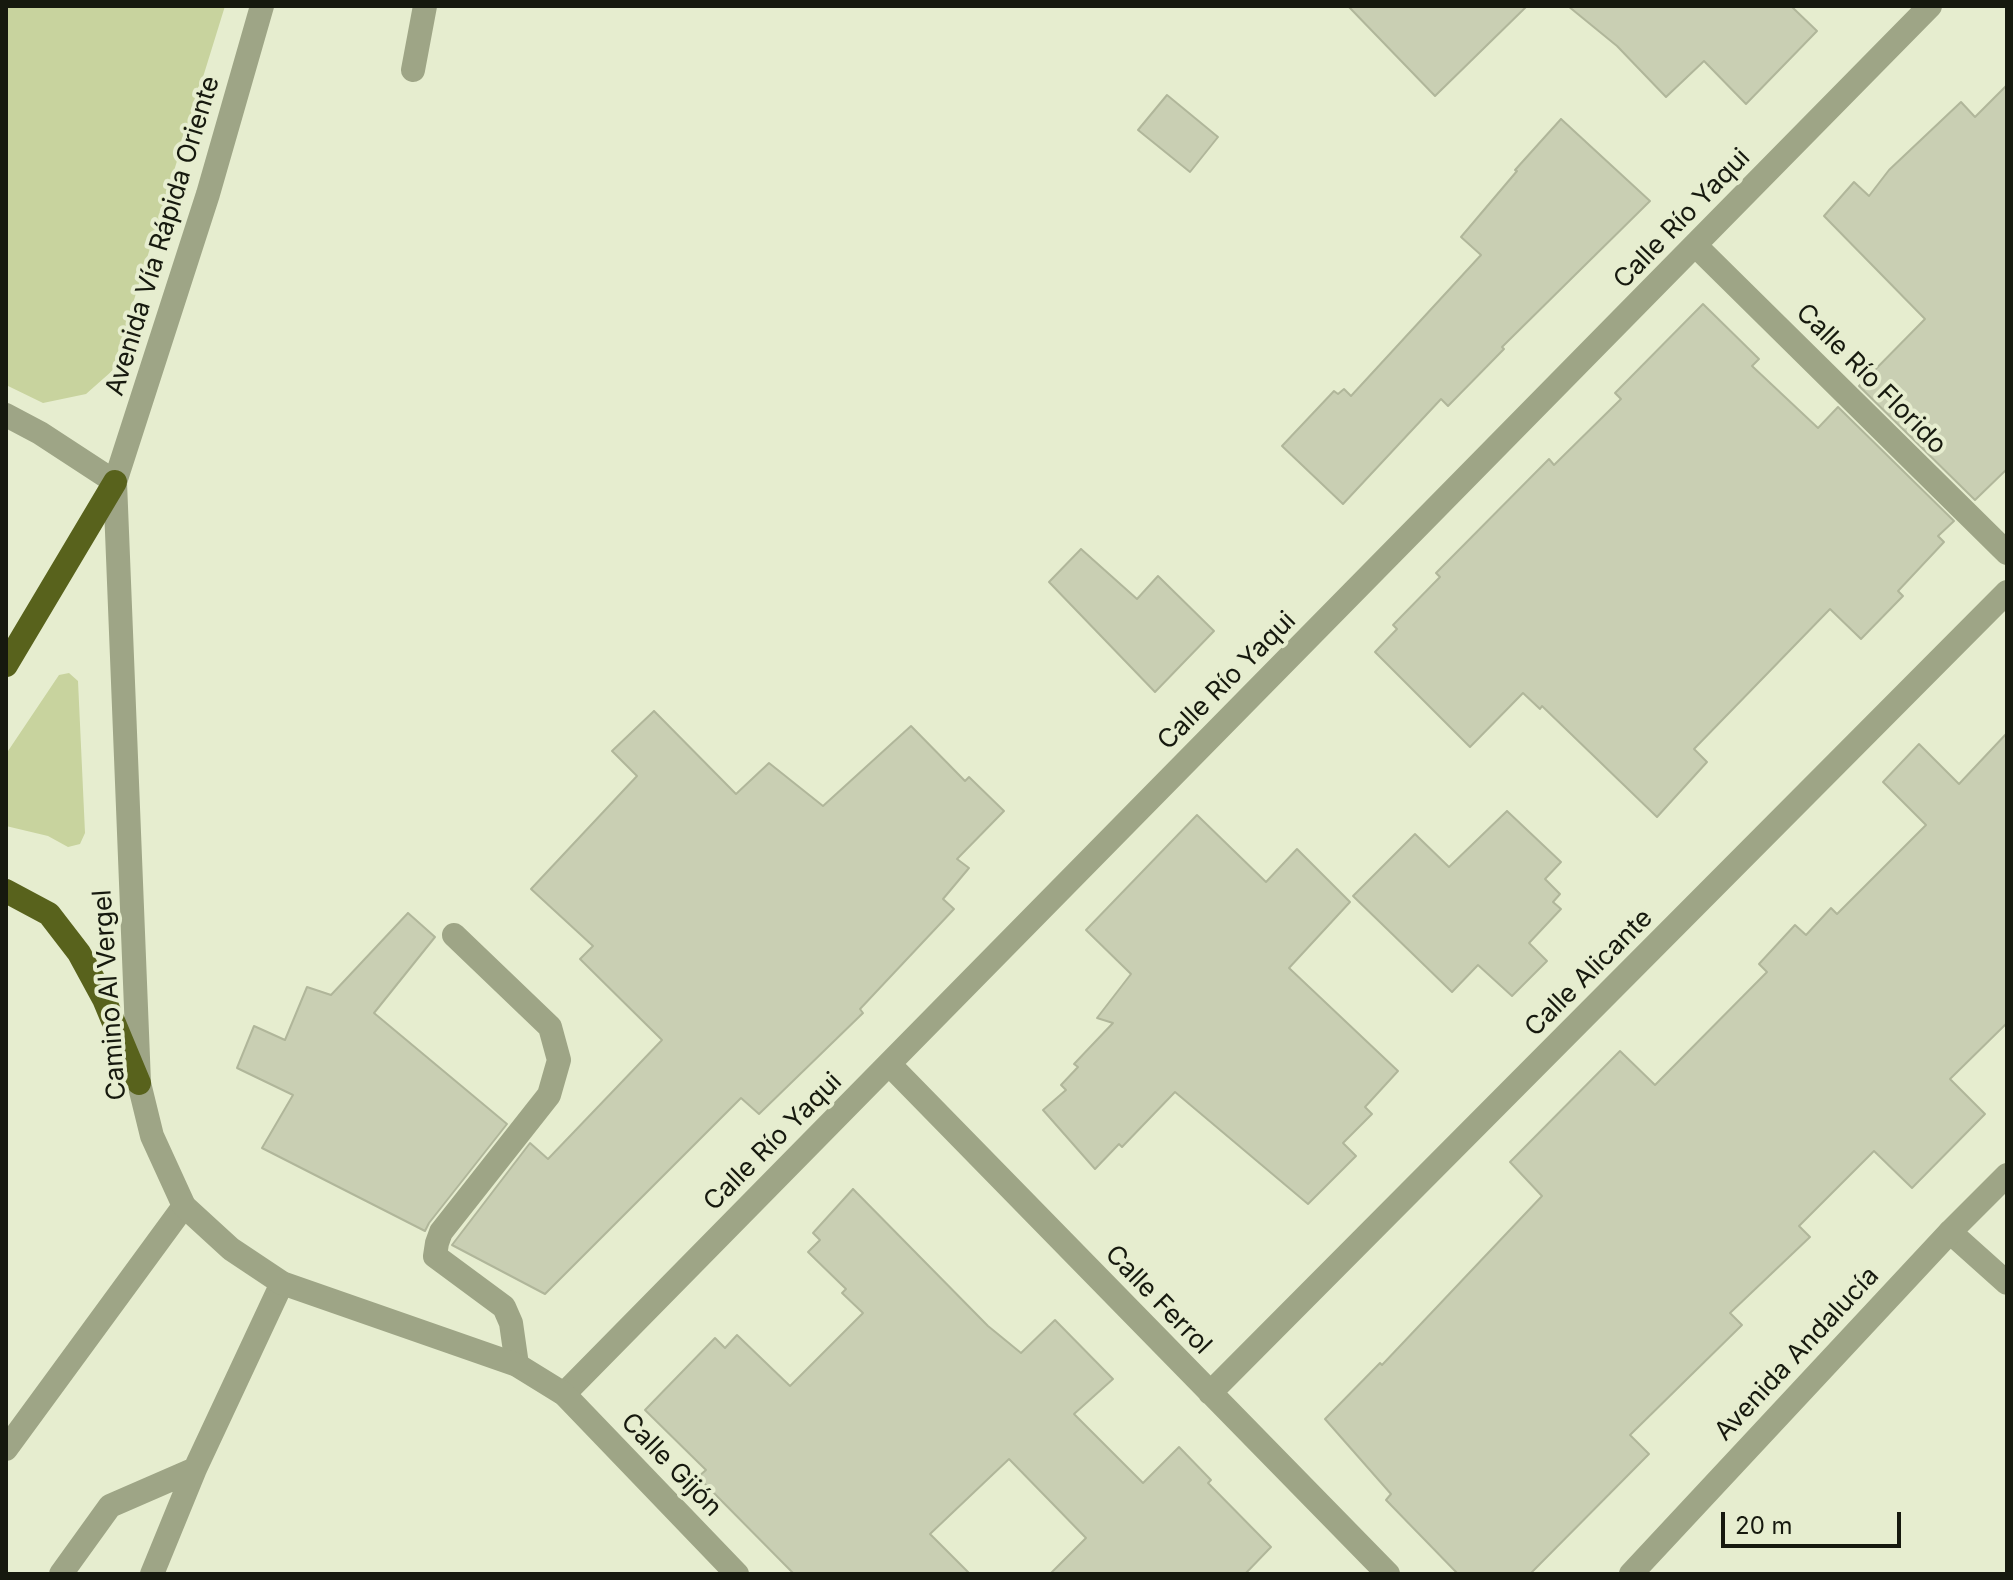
<!DOCTYPE html>
<html>
<head>
<meta charset="utf-8">
<style>
	body { margin:0 }
	#map { position:relative; width:2013px; height:1580px; overflow:hidden; background:#e6edcf; font-family:Inter,sans-serif }
	canvas { display:block }
	.frame { position:absolute; inset:0; border:8px solid #16190e; pointer-events:none }
	.scale { position:absolute; left:1721px; top:1512px; width:180px; height:36px; box-sizing:border-box; border:4px solid #16190e; border-top:0; padding-left:10px; font-size:24px; line-height:28px; white-space:nowrap; color:#16190e; -webkit-text-stroke:6px #e6edcf; paint-order:stroke }
</style>
</head>
<body>
<div id="map">
<canvas width="2013" height="1580"></canvas>
<div class="frame"></div>
<div class="scale">20 m</div>
</div>
<script>
const c = document.querySelector('canvas').getContext('2d');
c.lineJoin = 'round';
function fill(path, color) {
  c.fillStyle = color;
  c.fill(path, 'evenodd');
}
function poly(rows) {
  const path = new Path2D();
  for (const r of rows) {
    path.moveTo(r[0], r[1]);
    for (let i = 2; i < r.length; i += 2) path.lineTo(r[i], r[i + 1]);
  }
  return path;
}
function trace(path, color, width, dash) {
  c.strokeStyle = color;
  c.lineWidth = width;
  c.lineCap = dash ? 'butt' : 'round';
  c.setLineDash(dash || []);
  c.stroke(path);
}
function label(font, color, halo, rows, align = 'center') {
  c.font = font + ' Inter,sans-serif';
  c.lineWidth = 8;
  c.setLineDash([]);
  c.textBaseline = 'middle';
  c.strokeStyle = halo;
  c.fillStyle = color;
  for (const [text, x, y, turn = 0] of rows) {
    c.save();
    c.translate(x, y);
    c.rotate((+turn || 0) * Math.PI / 180);
    c.textAlign = isNaN(turn) ? turn : align;
    if (halo) c.strokeText(text, 0, 0);
    c.fillText(text, 0, 0);
    c.restore();
  }
}
fill(poly([
	[6,6,225,6,112,371,86,394,43,403,6,385],
	[69,673,78,681,85,833,80,844,68,847,48,836,6,826,6,754,59,675]
]), '#c8d39e');
const building = poly([
	[1348,6,1527,6,1435,96,1348,6],
	[1568,6,1791,6,1817,31,1746,104,1704,61,1666,97,1617,46,1568,6],
	[2007,85,2007,469,1975,500,1859,386,1925,319,1824,216,1854,182,1869,196,1889,170,1961,102,1975,117,2007,85],
	[1167,95,1218,137,1190,172,1138,130,1167,95],
	[1561,119,1650,201,1502,347,1504,349,1448,406,1441,399,1343,504,1282,446,1334,391,1338,394,1344,389,1351,396,1481,255,1461,237,1517,171,1515,170,1561,119],
	[1703,304,1759,359,1752,366,1818,428,1838,407,1954,521,1938,536,1944,542,1898,591,1903,596,1861,639,1830,609,1694,749,1707,762,1657,817,1542,706,1540,709,1523,693,1470,747,1375,652,1397,629,1393,625,1440,577,1436,573,1549,459,1554,465,1621,399,1615,393,1703,304],
	[1081,549,1137,599,1158,576,1214,631,1155,692,1049,582,1081,549],
	[654,711,736,794,769,763,823,806,911,726,965,781,969,777,1004,811,957,859,969,868,943,899,954,909,860,1009,863,1013,759,1114,741,1098,545,1294,452,1245,530,1143,548,1159,662,1040,580,959,593,946,531,889,637,776,612,751,654,711],
	[2007,733,2007,1023,1950,1079,1985,1114,1912,1188,1874,1151,1799,1226,1810,1237,1730,1313,1742,1325,1630,1435,1649,1454,1530,1574,1458,1574,1386,1500,1391,1494,1325,1419,1380,1363,1382,1365,1542,1196,1510,1162,1620,1051,1655,1085,1767,972,1759,964,1795,925,1806,935,1831,908,1837,914,1926,825,1883,782,1919,744,1959,784,2007,733],
	[1507,811,1561,862,1545,879,1560,894,1553,902,1561,909,1529,943,1547,961,1512,996,1478,965,1452,992,1353,896,1415,834,1449,867,1507,811],
	[1197,815,1266,882,1297,849,1350,902,1289,968,1398,1071,1365,1107,1372,1114,1343,1143,1356,1156,1308,1204,1175,1092,1122,1147,1119,1144,1095,1169,1043,1110,1066,1090,1061,1085,1078,1067,1074,1064,1113,1023,1097,1018,1131,974,1086,930,1197,815],
	[408,913,435,937,374,1013,507,1124,429,1223,425,1231,262,1148,293,1095,237,1068,254,1026,285,1040,307,987,331,995,408,913],
	[853,1189,988,1326,1021,1353,1055,1320,1113,1379,1074,1414,1143,1483,1179,1447,1211,1480,1208,1483,1271,1547,1245,1574,1050,1574,1086,1538,1009,1459,930,1534,970,1574,794,1574,698,1477,706,1470,645,1410,715,1338,725,1348,737,1335,790,1386,863,1313,842,1293,846,1289,808,1252,820,1240,813,1233,853,1189]
]);
fill(building, '#c9cfb3');
trace(building, '#b0b69a', 2);
trace(poly([
	[413,70,425,6],
	[454,935,550,1027,559,1060,549,1095,441,1232,437,1243,435,1256,504,1307,511,1323,517,1365],
	[6,1449,184,1206],
	[61,1574,110,1506,195,1469],
	[152,1574,195,1469,282,1283]
]), '#9ea586', 24);
trace(poly([
	[1695,245,2007,553],
	[889,1064,1388,1574],
	[1950,1232,2007,1283],
	[1210,1393,2007,592],
	[564,1394,1930,6]
]), '#9ea586', 24);
trace(poly([
	[6,415,40,433,115,482,139,1083,152,1136,184,1206,231,1249,282,1283,517,1365,564,1394,737,1574],
	[115,482,208,194,262,6],
	[1631,1574,1950,1232,2007,1175]
]), '#9ea586', 24);
trace(poly([
	[6,665,115,482],
	[6,891,49,914,79,953,104,999,139,1083]
]), '#58621c', 24);
label('26px', '#16190e', '#e6edcf', [
	["Calle Río Yaqui",1682,219,-46],
	["Avenida Vía Rápida Oriente",163,236,-73],
	["Calle Río Florido",1871,379,45],
	["Calle Río Yaqui",1227,681,-45],
	["Calle Alicante",1589,973,-45],
	["Camino Al Vergel",110,995,-94],
	["Calle Río Yaqui",773,1142,-45],
	["Calle Ferrol",1158,1300,46],
	["Avenida Andalucía",1797,1354,-47],
	["Calle Gijón",671,1465,46]
]);
</script>
</body>
</html>
